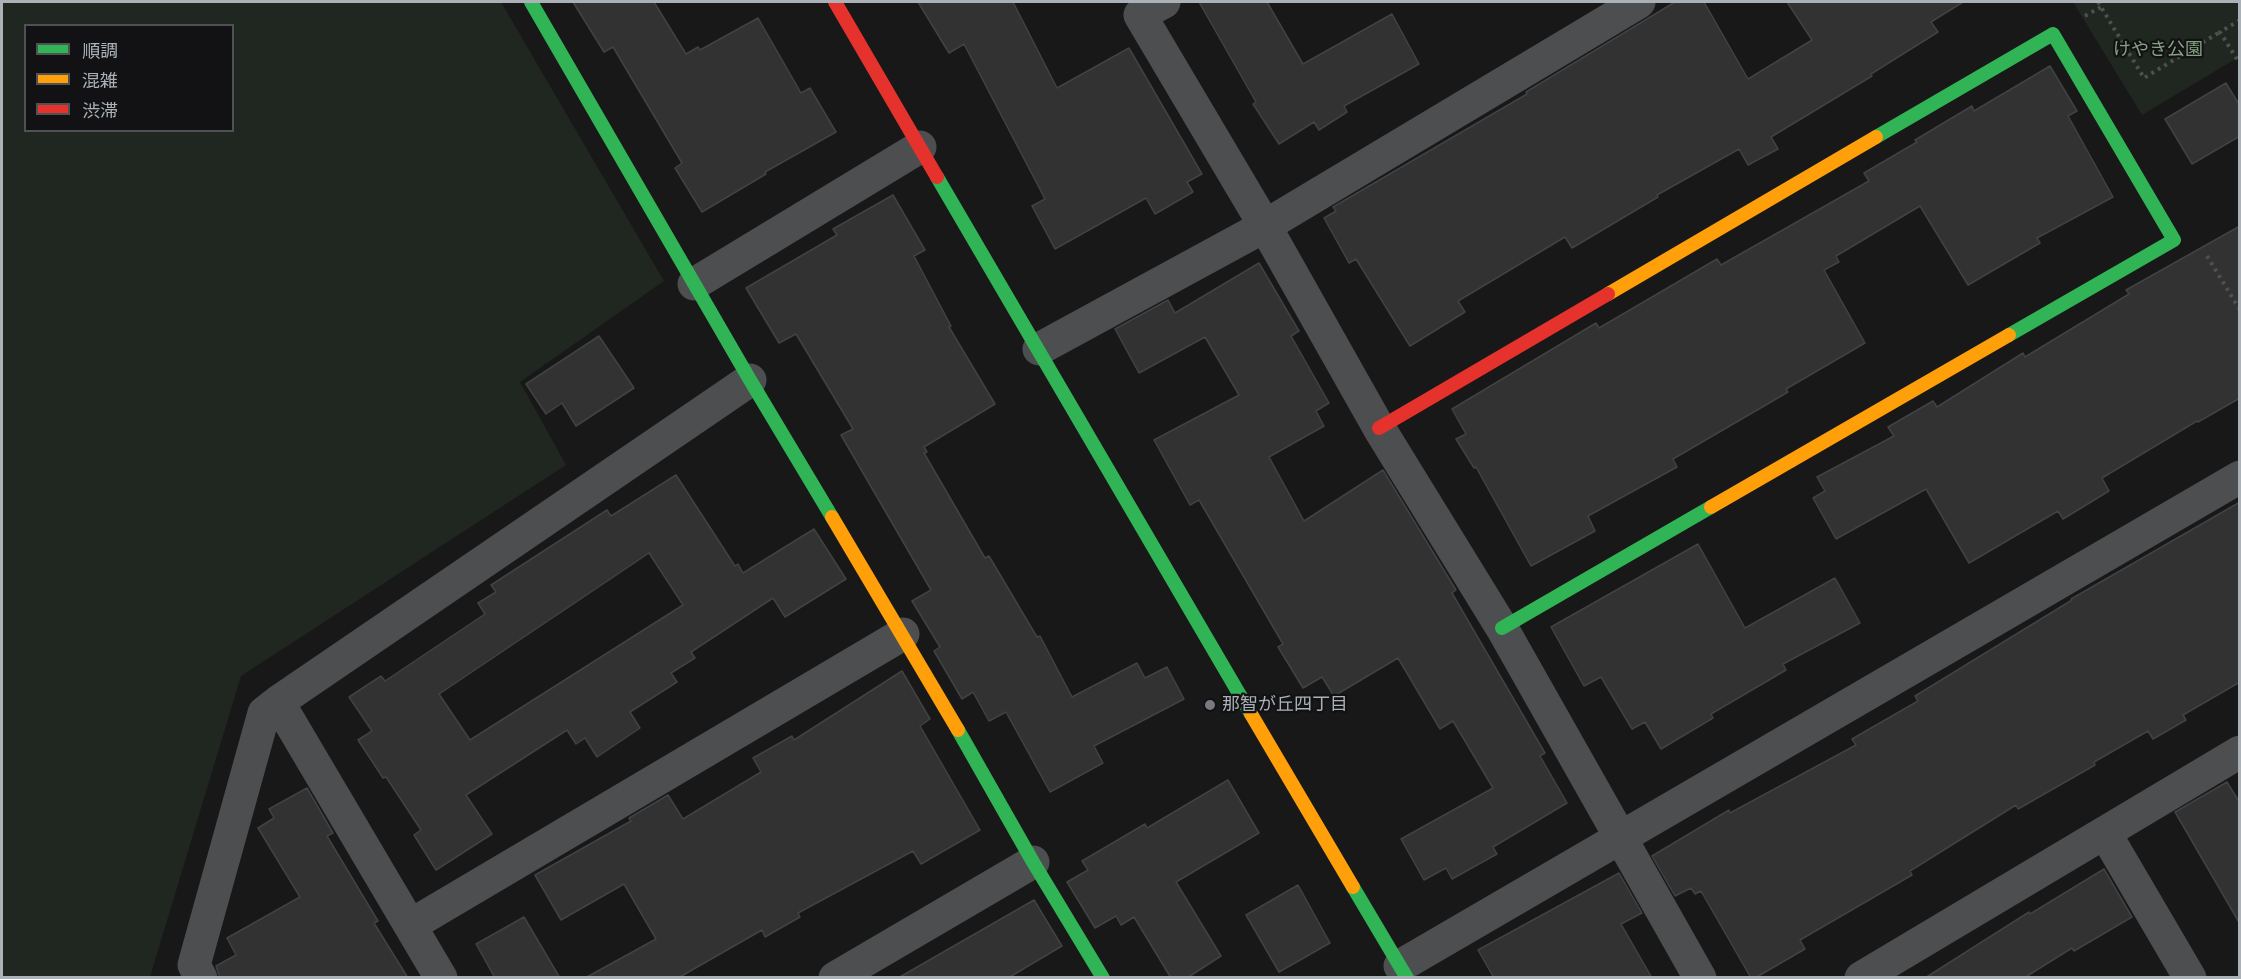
<!DOCTYPE html>
<html>
<head>
<meta charset="utf-8">
<style>
	body { margin:0 }
	#map { position:relative; width:2241px; height:979px; overflow:hidden; background:#181818; font-family:"Roboto Condensed","Noto Sans JP",sans-serif }
	canvas { display:block }
	.frame { position:absolute; inset:0; border:3px solid #aab1b7; pointer-events:none }
	.legend { position:absolute; left:24px; top:24px; width:210px; height:108px; box-sizing:border-box; background:#121214; border:2px solid #4f5255; margin:0; padding:8px 10px; list-style:none; font-size:18px; color:#aab1b7 }
	.legend li { display:flex; align-items:center; gap:12px; height:30px }
	.legend b { width:30px; border:2px solid #4f5255 }
</style>
</head>
<body>
<div id="map">
<canvas width="2241" height="979"></canvas>
<div class="frame"></div>
<ul class="legend">
<li><b style="height:8px;background:#30b455"></b>順調</li>
<li><b style="height:8px;background:#ff9f0a"></b>混雑</li>
<li><b style="height:8px;background:#e5322d"></b>渋滞</li>
</ul>
</div>
<script>
const c = document.querySelector('canvas').getContext('2d');
c.lineJoin = 'round';
function fill(path, color) {
  c.fillStyle = color;
  c.fill(path, 'evenodd');
}
function poly(rows) {
  const path = new Path2D();
  for (const r of rows) {
    path.moveTo(r[0], r[1]);
    for (let i = 2; i < r.length; i += 2) path.lineTo(r[i], r[i + 1]);
  }
  return path;
}
function trace(path, color, width, dash) {
  c.strokeStyle = color;
  c.lineWidth = width;
  c.lineCap = dash ? 'butt' : 'round';
  c.setLineDash(dash || []);
  c.stroke(path);
}
function label(font, color, halo, rows, align = 'center') {
  c.font = font + ' "Roboto Condensed","Noto Sans JP",sans-serif';
  c.lineWidth = 4.5;
  c.setLineDash([]);
  c.textBaseline = 'middle';
  c.strokeStyle = halo;
  c.fillStyle = color;
  for (const [text, x, y, turn = 0] of rows) {
    c.save();
    c.translate(x, y);
    c.rotate((+turn || 0) * Math.PI / 180);
    c.textAlign = isNaN(turn) ? turn : align;
    if (halo) c.strokeText(text, 0, 0);
    c.fillText(text, 0, 0);
    c.restore();
  }
}
fill(poly([
	[2,2,501,2,664,281,520,382,566,465,241,676,150,977,2,977],
	[26,26,232,26,232,130,26,130],
	[2073,2,2239,2,2239,57,2142,115]
]), '#202620');
const building = poly([
	[573,2,654,2,686,54,698,47,700,50,758,18,801,93,810,88,836,132,765,172,766,174,702,212,675,168,682,163,613,47,604,52,573,2],
	[918,2,1013,2,1057,88,1129,48,1202,174,1187,182,1193,192,1155,214,1146,198,1055,249,1032,206,1045,199,964,44,949,53,918,2],
	[1199,2,1267,2,1303,64,1392,14,1419,64,1344,106,1347,112,1319,130,1314,122,1279,144,1253,104,1256,102,1199,2],
	[1675,2,1704,2,1748,79,1812,40,1787,2,1963,2,1931,22,1938,32,1871,74,1872,76,1771,137,1778,149,1748,165,1739,149,1657,195,1658,197,1572,248,1565,237,1458,301,1465,312,1410,346,1356,259,1349,263,1324,218,1336,211,1333,207,1527,94,1526,92,1675,2],
	[2050,66,2077,111,2068,116,2113,197,2037,238,2040,243,1968,285,1920,206,1836,256,1839,262,1824,270,1865,343,1786,389,1788,392,1673,459,1677,467,1588,516,1595,531,1531,566,1476,467,1474,468,1456,439,1466,434,1452,409,1596,323,1599,328,1717,259,1721,265,1869,181,1864,173,1917,142,1915,140,1972,106,1974,111,2050,66],
	[2226,83,2240,106,2240,136,2192,164,2165,119,2226,83],
	[893,195,925,250,914,256,951,326,949,327,995,404,924,447,927,452,924,453,985,558,989,556,1037,637,1040,636,1072,697,1137,663,1145,678,1167,667,1184,699,1094,746,1103,763,1050,792,1006,712,989,721,973,692,962,699,934,651,940,647,912,601,931,590,841,435,853,429,796,334,779,343,746,288,837,235,833,229,893,195],
	[2240,226,2240,398,2198,422,2197,421,2102,478,2109,491,2063,519,2058,511,1969,563,1926,489,1836,539,1813,498,1825,491,1817,477,1894,436,1888,427,1933,401,1937,407,2023,353,2025,357,2129,294,2126,290,2240,226],
	[1259,263,1299,331,1291,336,1329,403,1316,411,1324,426,1269,457,1304,521,1383,470,1456,590,1452,593,1545,753,1540,756,1567,803,1493,847,1497,854,1452,879,1446,868,1424,880,1401,839,1493,788,1453,721,1440,729,1398,658,1334,696,1322,677,1303,688,1278,647,1283,644,1199,500,1190,505,1154,440,1239,395,1205,337,1139,373,1115,329,1168,300,1175,313,1259,263],
	[599,336,634,388,576,426,562,403,546,414,526,384,599,336],
	[676,475,735,566,738,564,743,573,814,529,846,579,785,617,773,598,691,652,695,658,671,673,677,682,630,712,640,728,597,757,585,738,576,744,567,730,466,795,492,834,436,870,414,835,421,830,386,777,383,778,358,740,372,731,349,697,381,676,385,681,485,614,478,603,496,592,491,585,607,510,611,516,676,475],
	[649,553,683,605,470,740,439,694,649,553],
	[2240,502,2240,682,2183,715,2186,720,2153,739,2148,731,2094,762,2095,765,2018,809,2016,805,1910,871,1912,875,1800,940,1805,949,1755,978,1751,978,1701,891,1695,894,1691,888,1675,896,1652,856,1729,810,1730,813,1856,745,1852,739,1918,701,1915,696,2072,600,2071,599,2240,502],
	[1698,544,1745,628,1835,578,1860,623,1783,664,1786,670,1711,714,1713,718,1661,749,1645,722,1632,729,1601,677,1584,686,1551,627,1698,544],
	[902,671,930,719,920,726,980,830,921,864,913,851,798,913,800,917,765,937,762,930,678,978,585,978,656,939,624,884,561,920,535,875,631,821,629,818,668,795,683,819,761,772,753,758,792,736,794,740,902,671],
	[1228,780,1259,833,1176,882,1221,956,1187,978,1171,978,1134,917,1121,925,1116,916,1095,928,1067,882,1088,870,1082,861,1145,824,1147,828,1228,780],
	[2227,782,2240,803,2240,924,2175,812,2227,782],
	[307,788,333,833,327,836,378,921,374,923,408,978,220,978,216,966,236,955,227,938,300,897,258,828,274,818,269,809,307,788],
	[2104,869,2132,917,2074,951,2072,948,2024,978,1925,978,2029,912,2030,914,2104,869],
	[1619,873,1642,913,1621,924,1652,978,1494,978,1478,950,1619,873],
	[1298,885,1330,943,1279,972,1246,915,1298,885],
	[1034,900,1062,946,1008,978,898,978,1034,900],
	[524,917,560,978,495,978,476,944,524,917]
]);
fill(building, '#323233');
trace(building, '#404244', 1.5);
trace(poly([
	[2098,2,2144,78,2220,32],
	[2085,16,2101,7],
	[2240,20,2220,32,2240,64],
	[2207,256,2240,310]
]), '#4e4f51', 4, [3, 4.5]);
trace(poly([
	[1164,2,1140,15,1265,226,1379,428,1502,628,1700,978],
	[694,284,920,147],
	[1039,349,1265,226,1639,2],
	[2105,833,2190,978],
	[411,925,903,634],
	[1400,966,2240,477],
	[201,978,194,965,264,713,278,702],
	[441,978,278,702,750,380],
	[835,978,1033,862],
	[1861,978,2240,752]
]), '#4c4e50', 33);
trace(poly([
	[531,2,750,380,832,517],
	[1876,137,2053,34,2174,240,2009,335],
	[937,177,1251,714],
	[1502,628,1711,507],
	[958,730,1033,862,1103,978],
	[1353,887,1407,978]
]), '#30b455', 14);
trace(poly([
	[1608,294,1876,137],
	[1711,507,2009,335],
	[832,517,958,730],
	[1251,714,1353,887]
]), '#ff9f0a', 14);
trace(poly([
	[835,2,937,177],
	[1379,428,1608,294]
]), '#e5322d', 14);
for (const [x, y, r, color] of [
	[1210,705,6,"#777b7f"]
]) {
  const dot = new Path2D();
  dot.arc(x, y, r, 0, 2 * Math.PI);
  c.fillStyle = color;
  c.fill(dot);
  trace(dot, '#121214', 2);
}
label('18px', '#86a183', '#121214', [
	["けやき公園",2158,50]
]);
label('18px', '#aab1b7', '#121214', [
	["那智が丘四丁目",1222,705]
], 'left');
</script>
</body>
</html>
